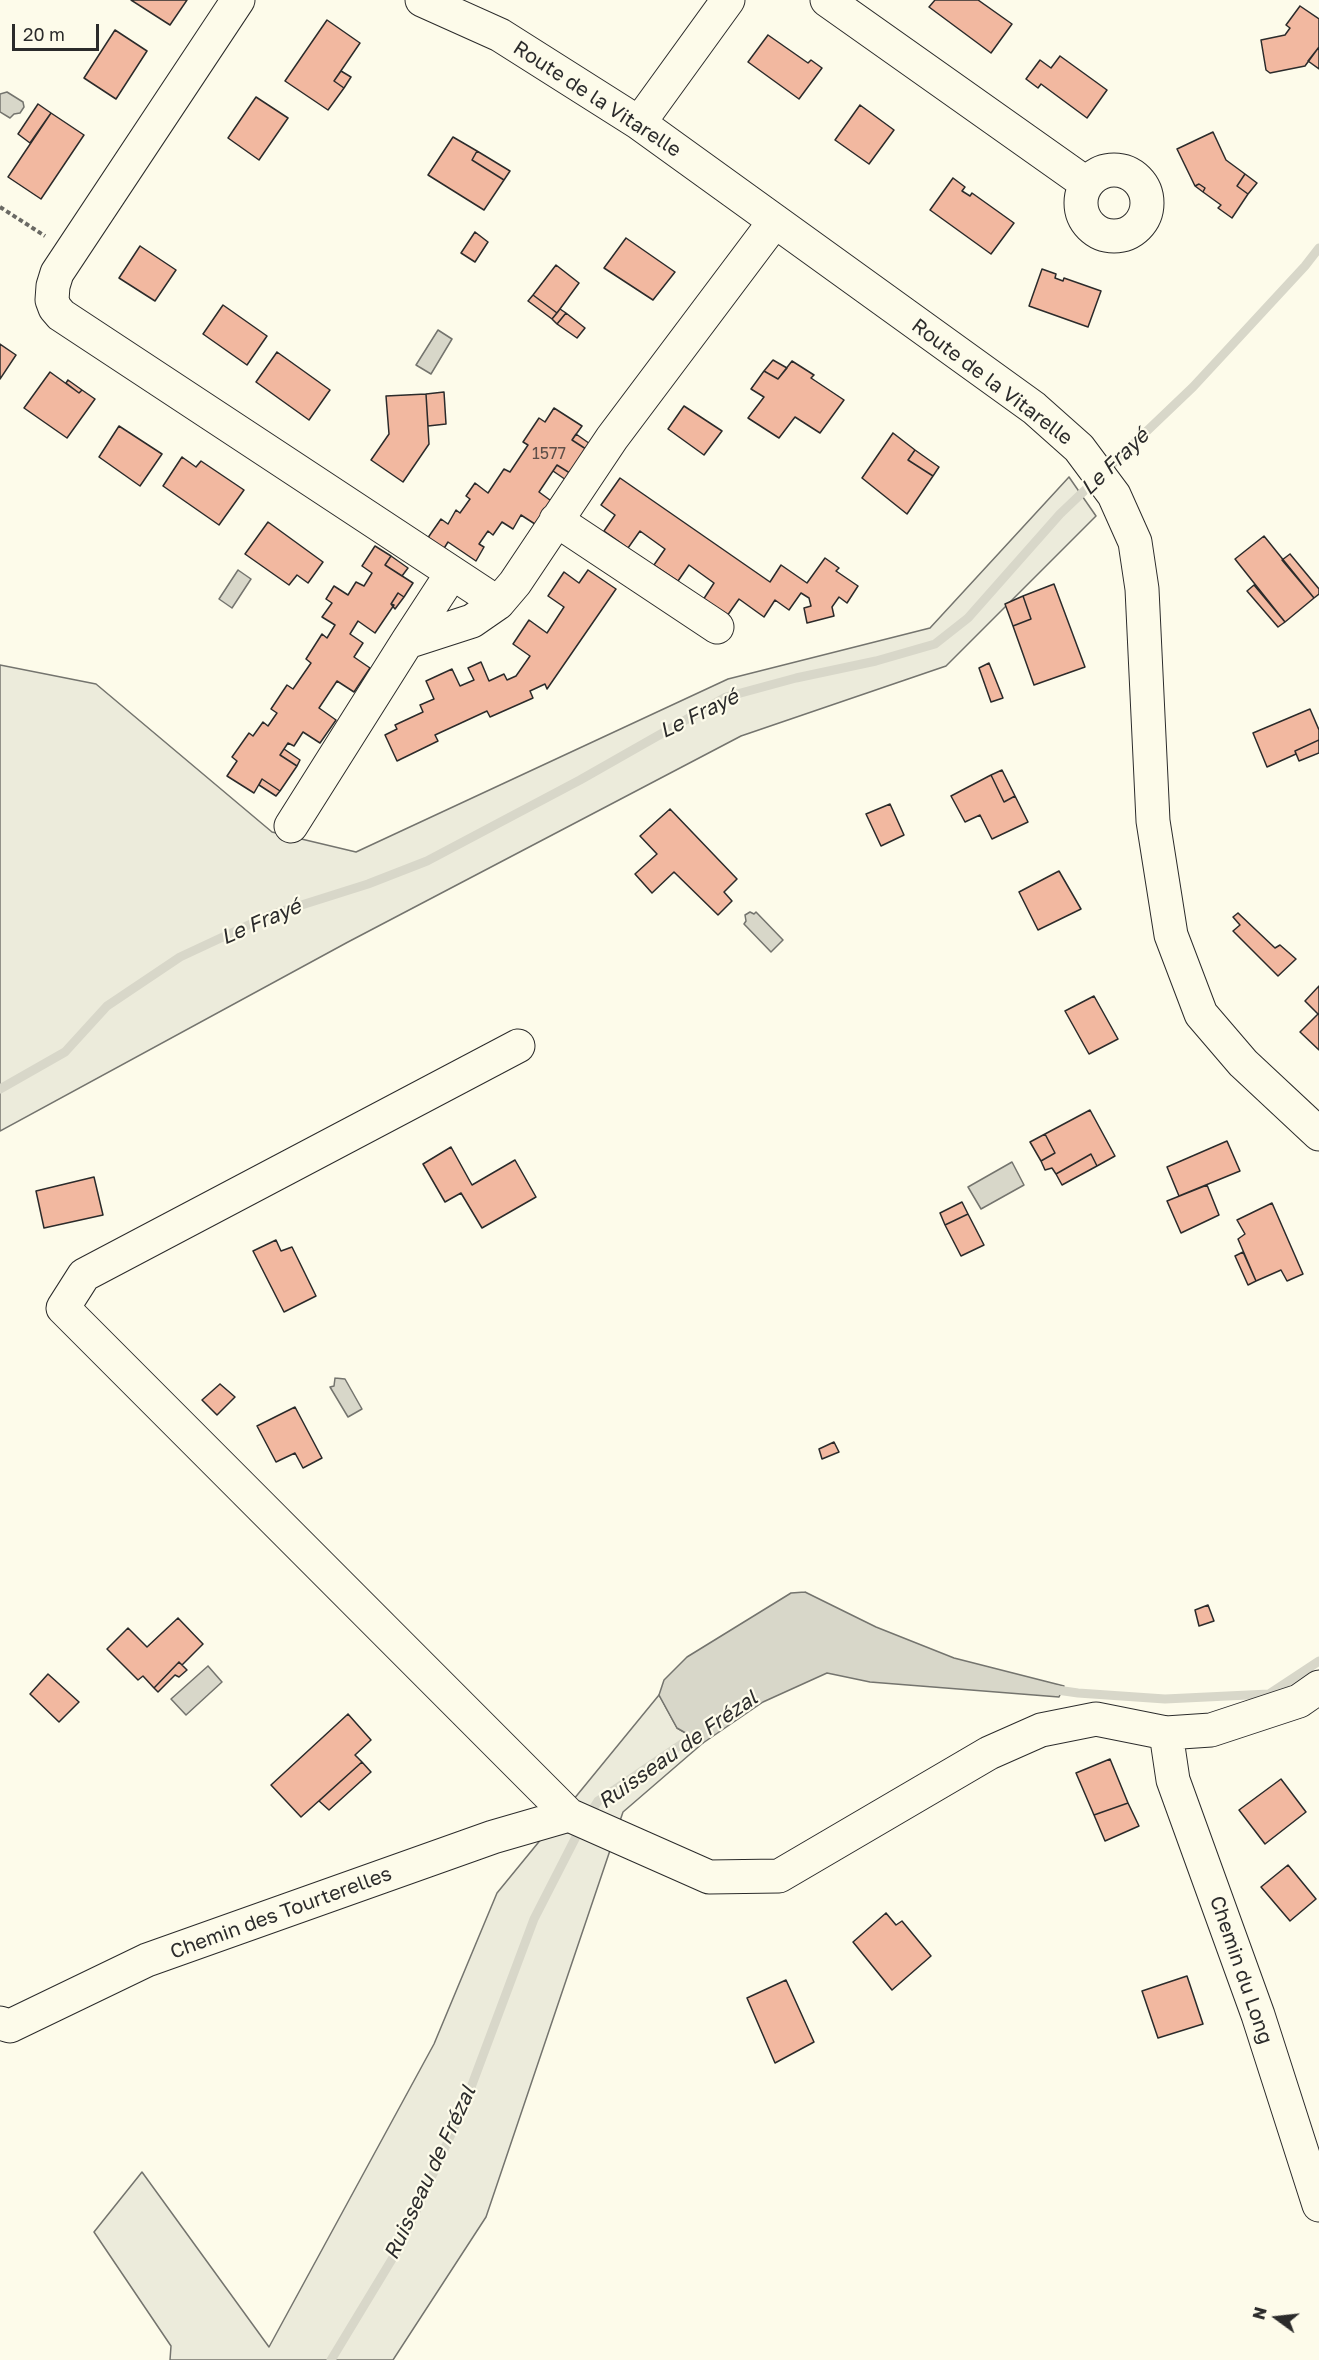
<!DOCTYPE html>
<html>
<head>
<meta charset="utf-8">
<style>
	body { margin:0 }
	#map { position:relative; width:1319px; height:2360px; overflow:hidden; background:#fdfbea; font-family:"Golos Text",sans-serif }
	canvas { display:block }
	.north { position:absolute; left:1247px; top:2288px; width:60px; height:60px; -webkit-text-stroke:4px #fdfbea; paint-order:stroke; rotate:285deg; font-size:16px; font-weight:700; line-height:24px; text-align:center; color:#2b2b2b }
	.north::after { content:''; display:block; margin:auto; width:21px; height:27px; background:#2b2b2b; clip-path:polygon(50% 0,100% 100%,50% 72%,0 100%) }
	.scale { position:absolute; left:12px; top:24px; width:87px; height:27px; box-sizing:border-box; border:3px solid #2b2b2b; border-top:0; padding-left:8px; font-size:18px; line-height:21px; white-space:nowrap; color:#2b2b2b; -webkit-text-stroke:4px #fdfbea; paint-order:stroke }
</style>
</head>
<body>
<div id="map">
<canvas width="1319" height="2360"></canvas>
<div class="north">N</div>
<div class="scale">20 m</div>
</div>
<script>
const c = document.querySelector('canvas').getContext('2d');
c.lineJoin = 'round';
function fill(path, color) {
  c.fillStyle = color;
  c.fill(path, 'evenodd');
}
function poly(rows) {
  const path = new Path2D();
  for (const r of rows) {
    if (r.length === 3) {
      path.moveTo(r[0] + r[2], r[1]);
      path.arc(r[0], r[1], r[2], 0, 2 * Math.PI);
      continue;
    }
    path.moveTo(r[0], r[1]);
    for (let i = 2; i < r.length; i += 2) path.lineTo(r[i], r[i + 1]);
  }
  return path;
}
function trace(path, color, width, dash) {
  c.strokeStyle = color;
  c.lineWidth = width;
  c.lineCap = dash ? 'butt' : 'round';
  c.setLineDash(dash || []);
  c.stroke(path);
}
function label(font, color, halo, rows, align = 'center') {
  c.font = font + ' "Golos Text",sans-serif';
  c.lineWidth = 4.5;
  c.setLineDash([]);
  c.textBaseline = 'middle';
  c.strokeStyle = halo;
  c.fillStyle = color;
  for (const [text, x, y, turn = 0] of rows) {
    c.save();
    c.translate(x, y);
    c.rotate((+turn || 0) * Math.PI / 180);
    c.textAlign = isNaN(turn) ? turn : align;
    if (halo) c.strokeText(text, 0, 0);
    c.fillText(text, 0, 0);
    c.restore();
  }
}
const green = poly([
	[1069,477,1096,516,946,666,741,736,348,942,0,1131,0,665,96,684,272,832,356,852,728,679,930,628,1069,477],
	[659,1695,677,1728,703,1743,623,1812,486,2217,393,2360,170,2360,171,2346,94,2232,142,2172,269,2347,434,2044,497,1893,659,1695]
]);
fill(green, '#ecebdb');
trace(green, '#74746e', 1.5);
const water = poly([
	[7,92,23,102,24,107,20,113,14,114,10,118,0,112,0,94,7,92],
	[438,330,452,339,431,374,416,365,438,330],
	[238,570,251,579,232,608,219,599,238,570],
	[750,912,754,914,756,912,783,940,771,952,744,924,746,921,745,915,750,912],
	[1012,1162,1024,1185,981,1209,968,1187,1012,1162],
	[335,1378,345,1379,362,1409,348,1417,330,1387,334,1386,335,1378],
	[805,1592,876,1627,954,1658,1064,1686,1059,1697,870,1682,827,1673,763,1702,703,1743,677,1728,659,1695,664,1680,687,1657,791,1593,805,1592],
	[208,1666,222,1682,186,1715,171,1699,208,1666]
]);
fill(water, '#d8d7c9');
trace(water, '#74746e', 1.5);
trace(poly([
	[0,1089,65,1052,107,1006,180,957,270,915,368,884,427,861,580,780,726,697,796,678,876,661,935,644,968,618,1060,514,1193,387,1305,266,1319,248],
	[1050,1689,1078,1693,1165,1699,1269,1694,1319,1661],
	[331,2360,400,2246,464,2106,534,1919,579,1831,598,1801,701,1731]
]), '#d8d7c9', 9);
const building = poly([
	[131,0,187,0,170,25,131,0],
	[935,0,978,0,1012,24,991,53,929,7,935,0],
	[1300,6,1319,19,1319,47,1305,66,1270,73,1266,70,1261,40,1285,35,1290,28,1286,25,1300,6],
	[327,20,360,43,334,81,344,88,328,110,285,81,327,20],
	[115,30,147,51,116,99,84,78,115,30],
	[768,35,808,63,811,60,822,68,799,99,748,62,768,35],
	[1319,47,1319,69,1308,61,1319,47],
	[1060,56,1107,90,1087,118,1041,84,1038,88,1026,79,1040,60,1051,68,1060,56],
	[341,71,351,77,344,88,334,81,341,71],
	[256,97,288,118,259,160,228,138,256,97],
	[38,104,51,113,30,143,18,134,38,104],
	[860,105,894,130,869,164,835,140,860,105],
	[51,113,84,135,41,199,8,177,51,113],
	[1213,132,1226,160,1245,174,1237,186,1248,194,1232,218,1218,208,1221,205,1203,192,1205,188,1199,184,1195,186,1177,149,1213,132],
	[453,137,477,151,472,160,504,180,484,210,428,175,453,137],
	[477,151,510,171,504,180,472,160,477,151],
	[1245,174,1257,183,1248,194,1237,186,1245,174],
	[953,178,965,187,962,191,970,196,972,193,1014,223,991,254,930,210,953,178],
	[1199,184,1205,188,1203,192,1195,186,1199,184],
	[475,232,488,242,475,262,461,253,475,232],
	[626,238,675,272,653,300,604,268,626,238],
	[140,246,176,270,155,301,119,278,140,246],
	[556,265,579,283,557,313,533,295,556,265],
	[1042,269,1056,274,1055,278,1063,281,1064,278,1101,291,1088,327,1029,306,1042,269],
	[533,295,557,313,552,319,528,301,533,295],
	[223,305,267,336,247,365,203,334,223,305],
	[560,309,566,313,557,324,552,319,560,309],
	[566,313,585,328,577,338,557,324,566,313],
	[0,344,16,355,0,379,0,344],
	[277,352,330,390,309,420,256,382,277,352],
	[773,360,787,368,778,379,764,371,773,360],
	[792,361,814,375,811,378,844,400,820,433,795,417,779,438,748,418,764,397,751,389,764,371,778,379,792,361],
	[50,372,79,393,82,390,95,399,67,438,24,408,50,372],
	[68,380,82,390,79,393,66,383,68,380],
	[444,392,446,424,428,426,426,394,444,392],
	[426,394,429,444,403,482,371,460,389,434,386,396,426,394],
	[684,406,722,431,704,455,668,429,684,406],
	[554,408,582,426,572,440,589,451,573,475,557,465,539,492,554,503,538,526,521,515,513,529,502,522,493,535,488,531,479,544,484,547,476,561,448,542,443,550,427,539,441,519,448,524,456,510,460,513,470,499,466,496,475,483,488,493,504,469,510,472,528,445,523,442,539,418,545,422,554,408],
	[119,426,162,454,140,486,99,457,119,426],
	[893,433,915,450,908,460,933,476,907,514,862,478,893,433],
	[576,434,593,446,589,451,572,440,576,434],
	[915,450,939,467,933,476,908,460,915,450],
	[182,457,196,467,201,461,244,490,219,525,163,486,182,457],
	[557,465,573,475,569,482,553,471,557,465],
	[620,478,770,582,781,565,807,583,825,558,839,568,836,571,858,586,847,603,839,597,832,607,834,616,807,623,804,608,811,606,809,598,801,593,789,610,775,600,764,617,739,599,727,616,703,600,714,583,689,565,678,581,654,565,665,549,640,531,628,548,604,531,615,515,601,505,620,478],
	[268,522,323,562,308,583,297,575,289,585,245,554,268,522],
	[1264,536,1314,598,1285,622,1235,559,1264,536],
	[375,546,391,556,385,565,413,583,404,597,398,593,391,604,394,605,375,633,358,621,350,634,363,643,354,657,370,668,354,692,337,681,319,708,336,720,320,743,303,732,294,746,288,743,280,755,297,766,280,791,262,779,254,793,227,776,237,761,232,757,249,733,253,736,263,722,268,726,277,713,271,709,287,685,293,689,311,663,306,659,322,634,327,638,335,625,322,617,332,603,326,599,334,586,348,595,356,582,364,586,372,573,362,566,375,546],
	[1290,554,1319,589,1319,594,1314,598,1282,560,1290,554],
	[391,556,408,568,402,576,385,565,391,556],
	[588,570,616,589,547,689,545,684,530,691,533,698,490,717,487,711,435,735,438,741,397,761,385,735,397,729,395,725,423,712,420,705,434,699,426,681,452,669,460,686,474,680,468,668,481,662,489,681,504,674,507,680,516,676,530,656,513,644,529,620,547,633,564,607,548,596,564,572,579,583,588,570],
	[1054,584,1085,667,1034,685,1013,626,1031,619,1023,596,1054,584],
	[1254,585,1285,622,1278,627,1247,591,1254,585],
	[398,593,404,597,395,609,391,604,398,593],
	[1023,596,1031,619,1013,626,1005,604,1023,596],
	[989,663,1003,698,991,702,979,668,989,663],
	[1310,709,1319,730,1319,740,1295,751,1296,754,1267,767,1253,733,1310,709],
	[1319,740,1319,753,1299,761,1295,751,1319,740],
	[284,749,300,760,297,766,280,755,284,749],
	[1002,770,1015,796,1004,802,991,775,1002,770],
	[991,775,1004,802,1015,796,1028,822,992,839,980,815,965,822,951,796,991,775],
	[262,779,280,791,276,796,259,785,262,779],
	[890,804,904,835,881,846,866,814,890,804],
	[670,809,737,879,724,892,732,901,718,915,674,872,652,893,635,874,657,854,640,836,670,809],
	[1059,871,1081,909,1038,930,1019,892,1059,871],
	[1238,913,1275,948,1280,945,1296,959,1278,976,1233,931,1240,925,1233,917,1238,913],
	[1319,986,1319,1050,1300,1032,1318,1014,1305,1001,1319,986],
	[1094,996,1118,1039,1089,1054,1065,1011,1094,996],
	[1090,1110,1115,1156,1097,1166,1091,1154,1056,1174,1052,1168,1045,1170,1041,1161,1055,1153,1045,1134,1090,1110],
	[1045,1134,1055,1153,1041,1161,1030,1142,1045,1134],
	[1227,1141,1240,1171,1179,1196,1167,1167,1227,1141],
	[451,1147,472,1185,515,1160,536,1197,482,1228,461,1193,445,1202,423,1164,451,1147],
	[1091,1154,1097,1166,1062,1185,1056,1174,1091,1154],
	[94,1177,103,1215,44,1228,36,1191,94,1177],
	[1207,1185,1219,1215,1181,1233,1167,1201,1207,1185],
	[962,1202,968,1214,945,1225,940,1213,962,1202],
	[1272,1203,1303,1274,1287,1281,1281,1270,1256,1281,1238,1239,1245,1234,1237,1220,1272,1203],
	[968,1214,984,1245,961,1256,945,1225,968,1214],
	[276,1240,281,1251,292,1247,316,1296,284,1312,253,1251,276,1240],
	[1243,1252,1256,1281,1248,1285,1235,1256,1243,1252],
	[220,1384,235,1397,217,1415,202,1400,220,1384],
	[295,1407,322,1458,303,1468,295,1453,276,1462,257,1426,295,1407],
	[834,1442,839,1452,822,1459,819,1449,834,1442],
	[1208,1605,1214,1621,1199,1626,1195,1610,1208,1605],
	[178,1618,203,1644,182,1665,179,1662,154,1688,143,1676,138,1680,107,1649,128,1628,147,1647,178,1618],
	[179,1662,187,1670,179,1677,175,1675,158,1692,154,1688,179,1662],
	[48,1674,79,1702,59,1722,30,1694,48,1674],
	[348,1714,371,1740,355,1755,362,1762,301,1817,271,1785,348,1714],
	[1110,1759,1128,1803,1094,1815,1076,1773,1110,1759],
	[362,1762,371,1772,329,1810,319,1801,362,1762],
	[1281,1779,1306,1812,1265,1844,1239,1810,1281,1779],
	[1128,1803,1139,1826,1105,1841,1094,1815,1128,1803],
	[1288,1865,1316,1899,1290,1921,1261,1887,1288,1865],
	[886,1913,896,1925,902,1921,931,1956,892,1990,853,1942,886,1913],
	[1187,1976,1203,2024,1158,2038,1142,1991,1187,1976],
	[786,1980,814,2042,775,2063,747,1998,786,1980]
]);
fill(building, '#f2b8a0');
trace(building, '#2b2b2b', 1.5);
const minor = poly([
	[238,0,57,273,53,286,52,300,55,308,61,315,498,603],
	[422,0,500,35,639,123,1034,408,1079,448,1114,495,1135,542,1142,589,1153,821,1171,935,1201,1014,1243,1063,1319,1134],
	[827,0,1087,184],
	[639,123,728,0],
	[1114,203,33],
	[556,520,717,627],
	[407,642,452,573],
	[291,826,407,642,472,621,498,603,515,583,612,438,775,221],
	[518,1046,84,1275,63,1308,569,1815,709,1877,779,1876,989,1753,1041,1730,1096,1719,1166,1733,1211,1730,1299,1701,1319,1687],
	[1166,1733,1173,1780,1258,2015,1319,2205],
	[0,2023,10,2026,147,1960,493,1837,569,1815]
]);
trace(minor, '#2b2b2b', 35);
trace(poly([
	[0,207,45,236]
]), '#6a6964', 4, [4.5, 3]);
trace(minor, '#fdfbea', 33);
label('16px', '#5d4e48', null, [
	["1577",549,454]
]);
label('20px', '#2b2b2b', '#fdfbea', [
	["Route de la Vitarelle",597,99,33],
	["Route de la Vitarelle",992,382,37],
	["Chemin des Tourterelles",281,1913,-20],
	["Chemin du Long",1241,1970,71]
]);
label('italic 21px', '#2b2b2b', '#fdfbea', [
	["Le Frayé",1115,462,-44],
	["Le Frayé",699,714,-26],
	["Le Frayé",261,922,-23],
	["Ruisseau de Frézal",678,1750,-35],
	["Ruisseau de Frézal",430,2173,-65]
]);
</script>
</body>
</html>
